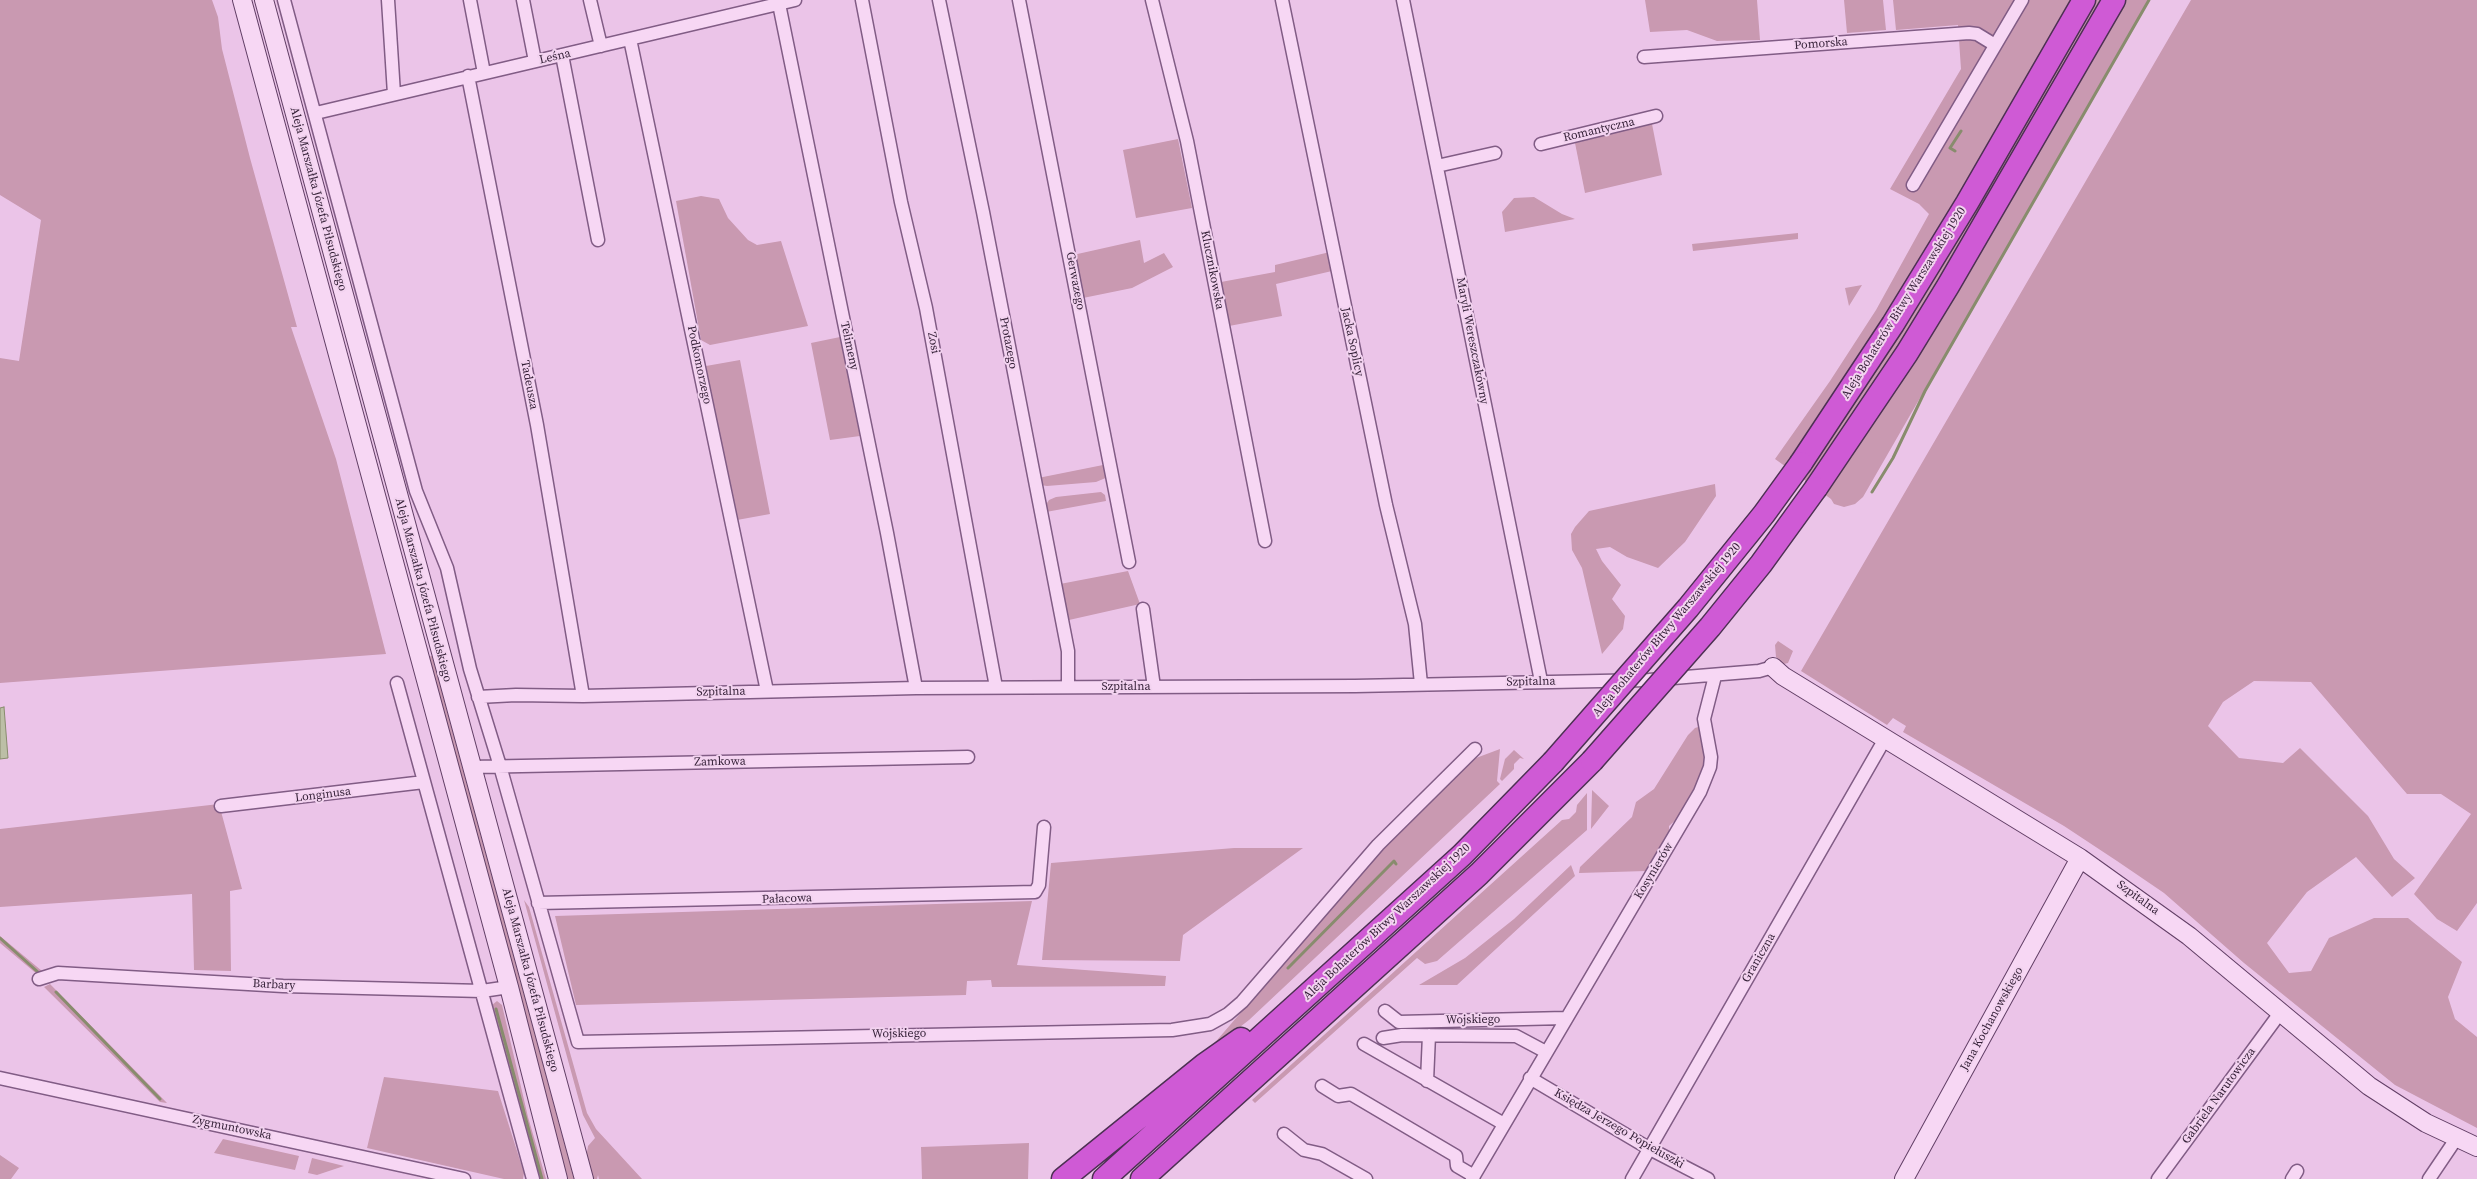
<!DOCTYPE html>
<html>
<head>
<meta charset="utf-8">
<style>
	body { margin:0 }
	canvas { display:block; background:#ebc4e8 }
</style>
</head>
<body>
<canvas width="2477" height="1179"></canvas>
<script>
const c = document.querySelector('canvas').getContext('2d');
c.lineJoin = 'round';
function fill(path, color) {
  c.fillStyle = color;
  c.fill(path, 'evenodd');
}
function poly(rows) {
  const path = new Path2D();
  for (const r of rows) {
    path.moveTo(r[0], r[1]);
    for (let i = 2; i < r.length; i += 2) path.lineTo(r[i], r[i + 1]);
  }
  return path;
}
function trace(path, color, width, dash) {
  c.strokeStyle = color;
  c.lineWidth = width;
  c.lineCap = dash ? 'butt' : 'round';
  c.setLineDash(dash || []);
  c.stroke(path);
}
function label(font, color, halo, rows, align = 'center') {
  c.font = font + ' "Source Serif 4",serif';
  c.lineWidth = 4;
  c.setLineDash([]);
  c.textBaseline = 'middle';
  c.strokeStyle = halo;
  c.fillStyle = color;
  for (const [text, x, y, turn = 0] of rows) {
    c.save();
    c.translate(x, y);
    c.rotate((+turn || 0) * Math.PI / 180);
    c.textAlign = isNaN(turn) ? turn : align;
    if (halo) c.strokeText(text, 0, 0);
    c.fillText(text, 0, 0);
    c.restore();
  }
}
fill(poly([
	[0,0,212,0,218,17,222,49,250,158,297,327,291,327,336,459,386,654,0,683,0,358,19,361,41,220,0,195],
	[1645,0,1757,0,1760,40,1717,41,1687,30,1650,32],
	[1844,0,1883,0,1886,30,1847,33],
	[1893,0,2149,0,1863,497,1855,504,1844,507,1834,504,1831,499,1775,459,1830,381,1876,310,1929,214,1919,204,1890,189,1961,69,1958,25,1896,30],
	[2191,0,2477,0,2477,903,2457,931,2437,919,2414,894,2471,814,2441,794,2407,794,2311,682,2254,681,2223,702,2208,726,2239,758,2283,763,2300,748,2368,816,2394,859,2415,878,2392,897,2356,857,2307,892,2267,943,2289,973,2311,971,2329,938,2374,918,2408,918,2462,962,2448,997,2455,1019,2477,1037,2477,1128,2395,1085,2244,963,2164,893,2117,861,2064,826,1903,732,1906,726,1893,718,1887,725,1801,671],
	[1652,124,1662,175,1585,193,1575,143],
	[1178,139,1192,208,1136,218,1123,150],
	[701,196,719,199,728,218,748,240,757,245,781,241,808,326,710,345,701,340,676,201],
	[1534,197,1562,214,1575,219,1505,232,1502,212,1514,198],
	[1798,233,1798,239,1693,251,1692,244],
	[1140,240,1144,263,1164,253,1173,267,1132,288,1083,298,1073,255],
	[1330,252,1332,271,1276,284,1282,316,1229,326,1221,282,1275,272,1275,265],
	[1862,285,1849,306,1845,288],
	[840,337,860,436,830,440,811,343],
	[740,360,770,514,737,520,706,366],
	[1108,464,1108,477,1096,482,1047,486,1041,485,1038,478],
	[1715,484,1716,496,1685,542,1658,568,1627,557,1610,547,1596,549,1602,561,1621,585,1612,599,1625,616,1623,629,1602,654,1582,568,1572,550,1571,534,1575,527,1589,511],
	[1101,492,1105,495,1106,501,1046,512,1045,506,1049,500,1056,497],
	[1128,571,1140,604,1069,620,1060,584],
	[1778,641,1793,651,1788,663,1784,664,1776,657,1775,645],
	[432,656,574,1179,568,1179,426,657],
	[1701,726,1706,763,1701,779,1680,816,1669,826,1669,831,1646,871,1579,873,1580,867,1632,817,1636,802,1654,789,1688,735,1695,728],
	[1500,749,1497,781,1500,784,1249,1020,1205,1054,1370,863,1458,772,1476,758],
	[1514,750,1524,759,1520,758,1514,764,1514,769,1502,781,1500,779,1505,759],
	[1592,790,1609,806,1591,829,1592,792],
	[1587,793,1587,830,1437,961,1425,964,1417,958,1255,1103,1252,1100,1562,820,1569,819,1576,812,1577,805],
	[219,804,242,889,230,891,231,971,194,970,192,894,0,907,0,829],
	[1234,848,1303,848,1183,935,1180,961,1042,960,1051,863],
	[1571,865,1575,876,1457,985,1419,985,1465,958,1514,919],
	[524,900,529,907,587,1113,596,1129,642,1179,599,1179,598,1175,597,1179,593,1179,586,1158,588,1146,595,1138,583,1115],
	[1032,901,1017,965,1166,976,1165,986,992,987,991,980,967,981,966,995,576,1005,555,916],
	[0,936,42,971,38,975,0,943],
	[50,984,106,1041,167,1103,160,1102,44,987],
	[497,1001,502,1005,528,1117,546,1179,538,1179,492,1005],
	[384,1077,498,1091,524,1173,523,1179,504,1179,367,1148],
	[223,1139,299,1156,295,1170,214,1153],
	[1029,1143,1028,1179,922,1179,921,1147],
	[0,1155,19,1168,11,1179,0,1179],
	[312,1158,344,1166,317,1175,308,1173]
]), '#c999b1');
const water = poly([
	[4,707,8,758,0,759,0,708,4,707]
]);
fill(water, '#bcbfa6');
trace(water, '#888c6d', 1);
trace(poly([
	[1955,151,1950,148,1961,131],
	[1872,492,1893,458,1925,391,2149,0],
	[0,938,39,973],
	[1288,968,1394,861,1396,864],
	[56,992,160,1099],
	[496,1009,542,1179]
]), '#888c6d', 3);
const street = poly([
	[284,0,416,491,447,568,470,669,500,766,578,1042,1172,1030,1210,1024,1228,1014,1242,1002,1378,845,1475,749],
	[388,0,394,94],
	[470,0,484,73],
	[523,0,535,61],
	[590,0,601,46],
	[862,0,901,202,926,308,996,687],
	[939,0,983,212,1068,651,1068,687],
	[1019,0,1129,562],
	[1152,0,1187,141,1265,541],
	[1282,0,1386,505,1415,624,1421,684],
	[1403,0,1541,681],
	[779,4,887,533,916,688],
	[630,39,767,691],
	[562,55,598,240],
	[1644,57,1969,33,1977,34,1995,45],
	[468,76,537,425,583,696],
	[316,113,795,0],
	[1541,144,1656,116],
	[1437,166,1495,153],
	[1913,185,2022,0],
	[1143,609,1154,687],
	[397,683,533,1179],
	[478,697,516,695,583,696,916,688,1355,686,1649,680,1759,671,1773,667],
	[472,767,968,757],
	[221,806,424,782],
	[538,903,1035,892,1039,885,1044,827],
	[39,979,58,973,283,986,482,991,509,987],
	[1385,1011,1399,1022,1565,1018],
	[1383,1038,1402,1035,1516,1036,1546,1052],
	[1364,1044,1504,1124],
	[0,1078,464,1179],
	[1530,1078,1650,1149,1708,1179],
	[1427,1081,1429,1035],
	[1322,1086,1338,1096,1351,1094,1456,1156,1457,1166,1474,1176],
	[1284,1134,1304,1150,1322,1154,1366,1179],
	[1472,1179,1700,792,1710,767,1711,757,1704,719,1715,676],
	[1632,1179,1886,737],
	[2158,1179,2280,1013],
	[2292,1179,2297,1171],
	[2429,1179,2456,1139]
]);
const secondary = poly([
	[242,0,509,987,558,1179],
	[264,0,584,1179],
	[1773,667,1783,676,2080,858,2189,936,2369,1086,2426,1123,2477,1147],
	[1904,1179,2080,858]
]);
const highway = poly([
	[1801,463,1893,324,1967,203,2084,0],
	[1816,488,1907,353,1948,286,2114,0],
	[1063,1179,1204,1065,1241,1039],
	[1104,1179,1462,855,1553,762],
	[1142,1179,1479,874,1592,761]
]);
trace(street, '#815c85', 15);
trace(secondary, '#623f66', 20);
trace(highway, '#4d3053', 25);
trace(street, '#f7d7f4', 12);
trace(secondary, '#f7d7f4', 18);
trace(highway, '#cf5ad5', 22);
const highwayBridge = poly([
	[1592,761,1710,627,1761,564,1816,488],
	[1553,762,1688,608,1764,514,1801,463]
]);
trace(highwayBridge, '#4d3053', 25, []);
trace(highwayBridge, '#cf5ad5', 22);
label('12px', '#331f36', '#f3d3f0', [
	["Pomorska",1821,44,-4],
	["Leśna",555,57,-13],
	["Romantyczna",1599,130,-13],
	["Aleja Marszałka Józefa Piłsudskiego",318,199,75],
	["Klucznikowska",1212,270,79],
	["Gerwazego",1075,281,79],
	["Aleja Bohaterów Bitwy Warszawskiej 1920",1904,303,-58],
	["Maryli Wereszczakówny",1472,341,79],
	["Jacka Soplicy",1352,342,78],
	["Zosi",933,343,79],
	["Protazego",1008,343,79],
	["Telimeny",849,346,78],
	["Podkomorzego",699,365,78],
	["Tadeusza",529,385,79],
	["Aleja Marszałka Józefa Piłsudskiego",423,590,75],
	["Aleja Bohaterów Bitwy Warszawskiej 1920",1667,630,-50],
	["Szpitalna",1531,682,-1],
	["Szpitalna",1126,687],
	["Szpitalna",721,692,-1],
	["Zamkowa",720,762,-1],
	["Longinusa",323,795,-7],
	["Kosynierów",1654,871,-59],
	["Szpitalna",2138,898,36],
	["Pałacowa",787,899,-2],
	["Aleja Bohaterów Bitwy Warszawskiej 1920",1387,922,-43],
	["Graniczna",1759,958,-60],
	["Aleja Marszałka Józefa Piłsudskiego",530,980,75],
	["Barbary",274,985,3],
	["Jana Kochanowskiego",1992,1019,-61],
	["Wojskiego",1473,1020,-1],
	["Wojskiego",899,1034,-1],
	["Gabriela Narutowicza",2219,1096,-54],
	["Zygmuntowska",232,1128,12],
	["Księdza Jerzego Popiełuszki",1619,1129,30]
]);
</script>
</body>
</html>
